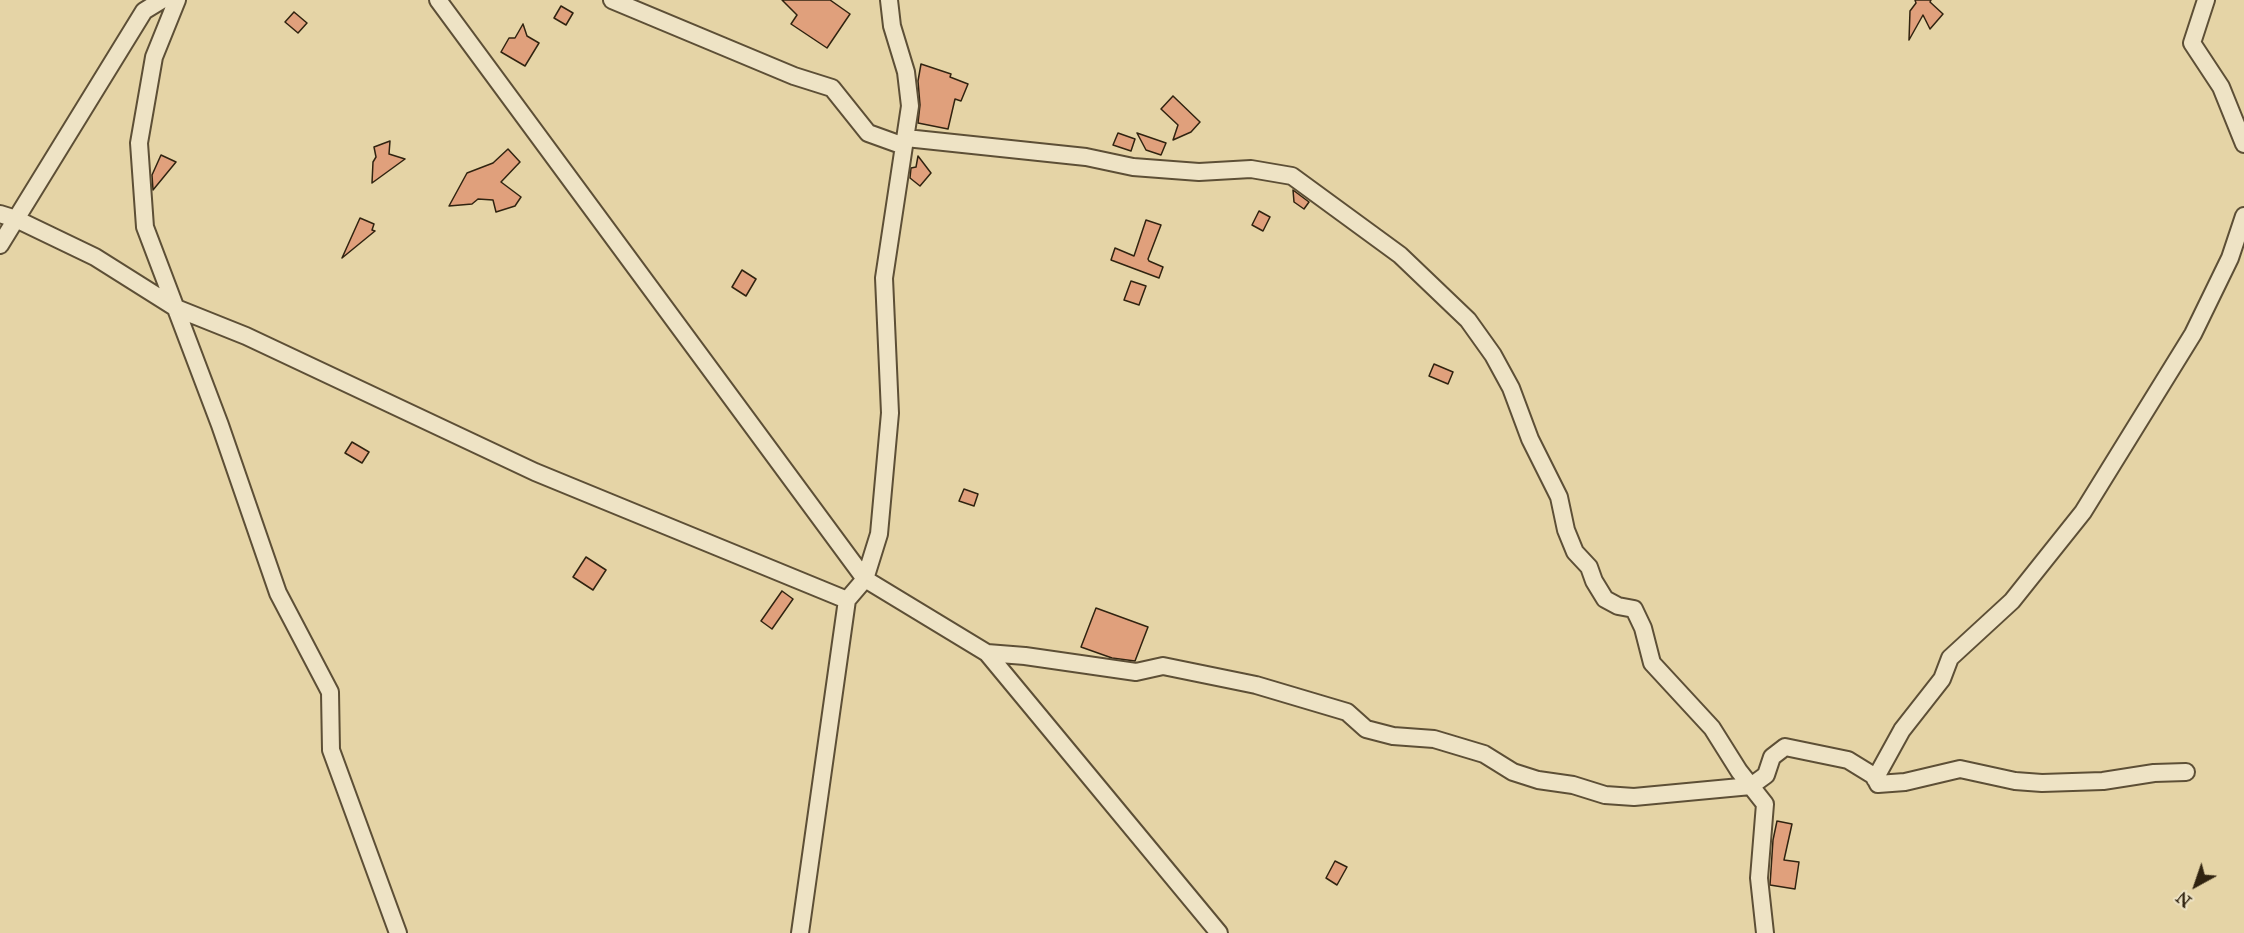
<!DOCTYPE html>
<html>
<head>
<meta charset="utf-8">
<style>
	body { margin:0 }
	#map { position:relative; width:2244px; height:933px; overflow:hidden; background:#e5d4a6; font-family:"IM FELL Great Primer",serif }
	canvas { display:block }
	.north { position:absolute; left:2166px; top:855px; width:60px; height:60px; -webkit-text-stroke:4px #eee3c5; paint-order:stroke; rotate:220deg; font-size:16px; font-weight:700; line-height:24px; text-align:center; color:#302310 }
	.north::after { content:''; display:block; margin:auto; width:21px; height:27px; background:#302310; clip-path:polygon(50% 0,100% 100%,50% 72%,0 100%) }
</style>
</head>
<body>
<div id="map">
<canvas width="2244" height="933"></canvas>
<div class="north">N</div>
</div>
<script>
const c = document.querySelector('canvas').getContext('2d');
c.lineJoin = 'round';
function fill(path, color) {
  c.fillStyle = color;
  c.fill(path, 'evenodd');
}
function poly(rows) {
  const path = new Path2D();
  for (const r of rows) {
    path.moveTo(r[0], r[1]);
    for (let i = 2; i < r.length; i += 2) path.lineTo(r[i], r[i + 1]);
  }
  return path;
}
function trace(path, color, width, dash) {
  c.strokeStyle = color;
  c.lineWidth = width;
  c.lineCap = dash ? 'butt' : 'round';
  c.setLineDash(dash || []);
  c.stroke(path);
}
const building = poly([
	[782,0,830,0,850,14,827,48,791,24,797,15,782,0],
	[1915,0,1931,0,1930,2,1943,14,1930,29,1923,15,1909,40,1910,11,1916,3,1915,0],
	[561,6,573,13,566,25,554,18,561,6],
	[294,12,307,23,298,33,285,22,294,12],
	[523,24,527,36,539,43,525,66,501,52,509,38,515,38,523,24],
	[921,64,951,74,950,77,968,84,961,101,955,99,948,129,918,123,920,105,918,81,921,64],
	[1173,96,1200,122,1191,132,1173,140,1178,125,1161,109,1173,96],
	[1118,133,1135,139,1131,151,1113,145,1118,133],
	[1137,133,1166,143,1161,155,1146,150,1137,133],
	[390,141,389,154,405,159,372,183,373,162,376,157,374,147,390,141],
	[508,149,520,162,501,182,521,197,515,206,496,212,493,200,478,199,472,204,449,206,467,173,493,163,508,149],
	[161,155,176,162,153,190,152,175,161,155],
	[918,156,931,173,920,186,910,178,911,168,916,167,918,156],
	[1293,190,1309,202,1304,209,1294,202,1293,190],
	[1259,211,1270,217,1263,231,1252,225,1259,211],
	[360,218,374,224,372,230,375,231,342,258,360,218],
	[1146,220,1161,225,1148,259,1149,261,1163,267,1159,278,1111,260,1115,248,1134,256,1146,220],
	[742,270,756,279,746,296,732,287,742,270],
	[1131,281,1146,286,1139,305,1124,300,1131,281],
	[1434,364,1453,372,1448,384,1429,376,1434,364],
	[352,442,369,452,362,463,345,453,352,442],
	[964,489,978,494,974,506,959,501,964,489],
	[586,557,606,570,593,590,573,577,586,557],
	[782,591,793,599,772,629,761,621,782,591],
	[1096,608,1148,627,1135,661,1112,658,1081,647,1096,608],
	[1777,821,1792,824,1784,860,1799,862,1795,889,1770,885,1773,840,1777,821],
	[1335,861,1347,867,1337,885,1326,878,1335,861]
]);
fill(building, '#e0a07c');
trace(building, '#302310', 1.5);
const street = poly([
	[177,0,154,57,139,143,145,227,220,425,278,593,330,692,331,750,398,933],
	[438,0,865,579,987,653,1219,933],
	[612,0,794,76,832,88,868,133,904,146],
	[2206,0,2192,43,2221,87,2244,144],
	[906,138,1086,157,1133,167,1199,172,1251,169,1292,176,1400,255,1468,320,1493,355,1511,388,1530,439,1559,497,1566,530,1575,552,1589,567,1594,581,1605,599,1618,606,1634,609,1643,628,1652,663,1712,728,1739,771,1765,804,1759,878,1765,933],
	[0,214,16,219,95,257,176,308,246,336,535,472,847,600],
	[0,245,144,11,162,0],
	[987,653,1025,656,1136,672,1163,666,1256,685,1347,712,1366,729,1393,736,1434,739,1484,754,1513,772,1538,780,1573,785,1605,795,1634,797,1751,786,1766,775,1772,757,1785,747,1848,760,1874,776,1878,784,1905,782,1960,769,2015,781,2042,783,2103,781,2154,773,2186,772],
	[1875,779,1902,730,1942,679,1950,658,2012,601,2083,512,2193,334,2230,258,2244,216],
	[800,933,847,600,865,579,879,534,890,413,884,278,910,106,906,72,892,26,889,0]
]);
trace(street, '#5d4f36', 20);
trace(street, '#eee3c5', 16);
</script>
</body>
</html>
